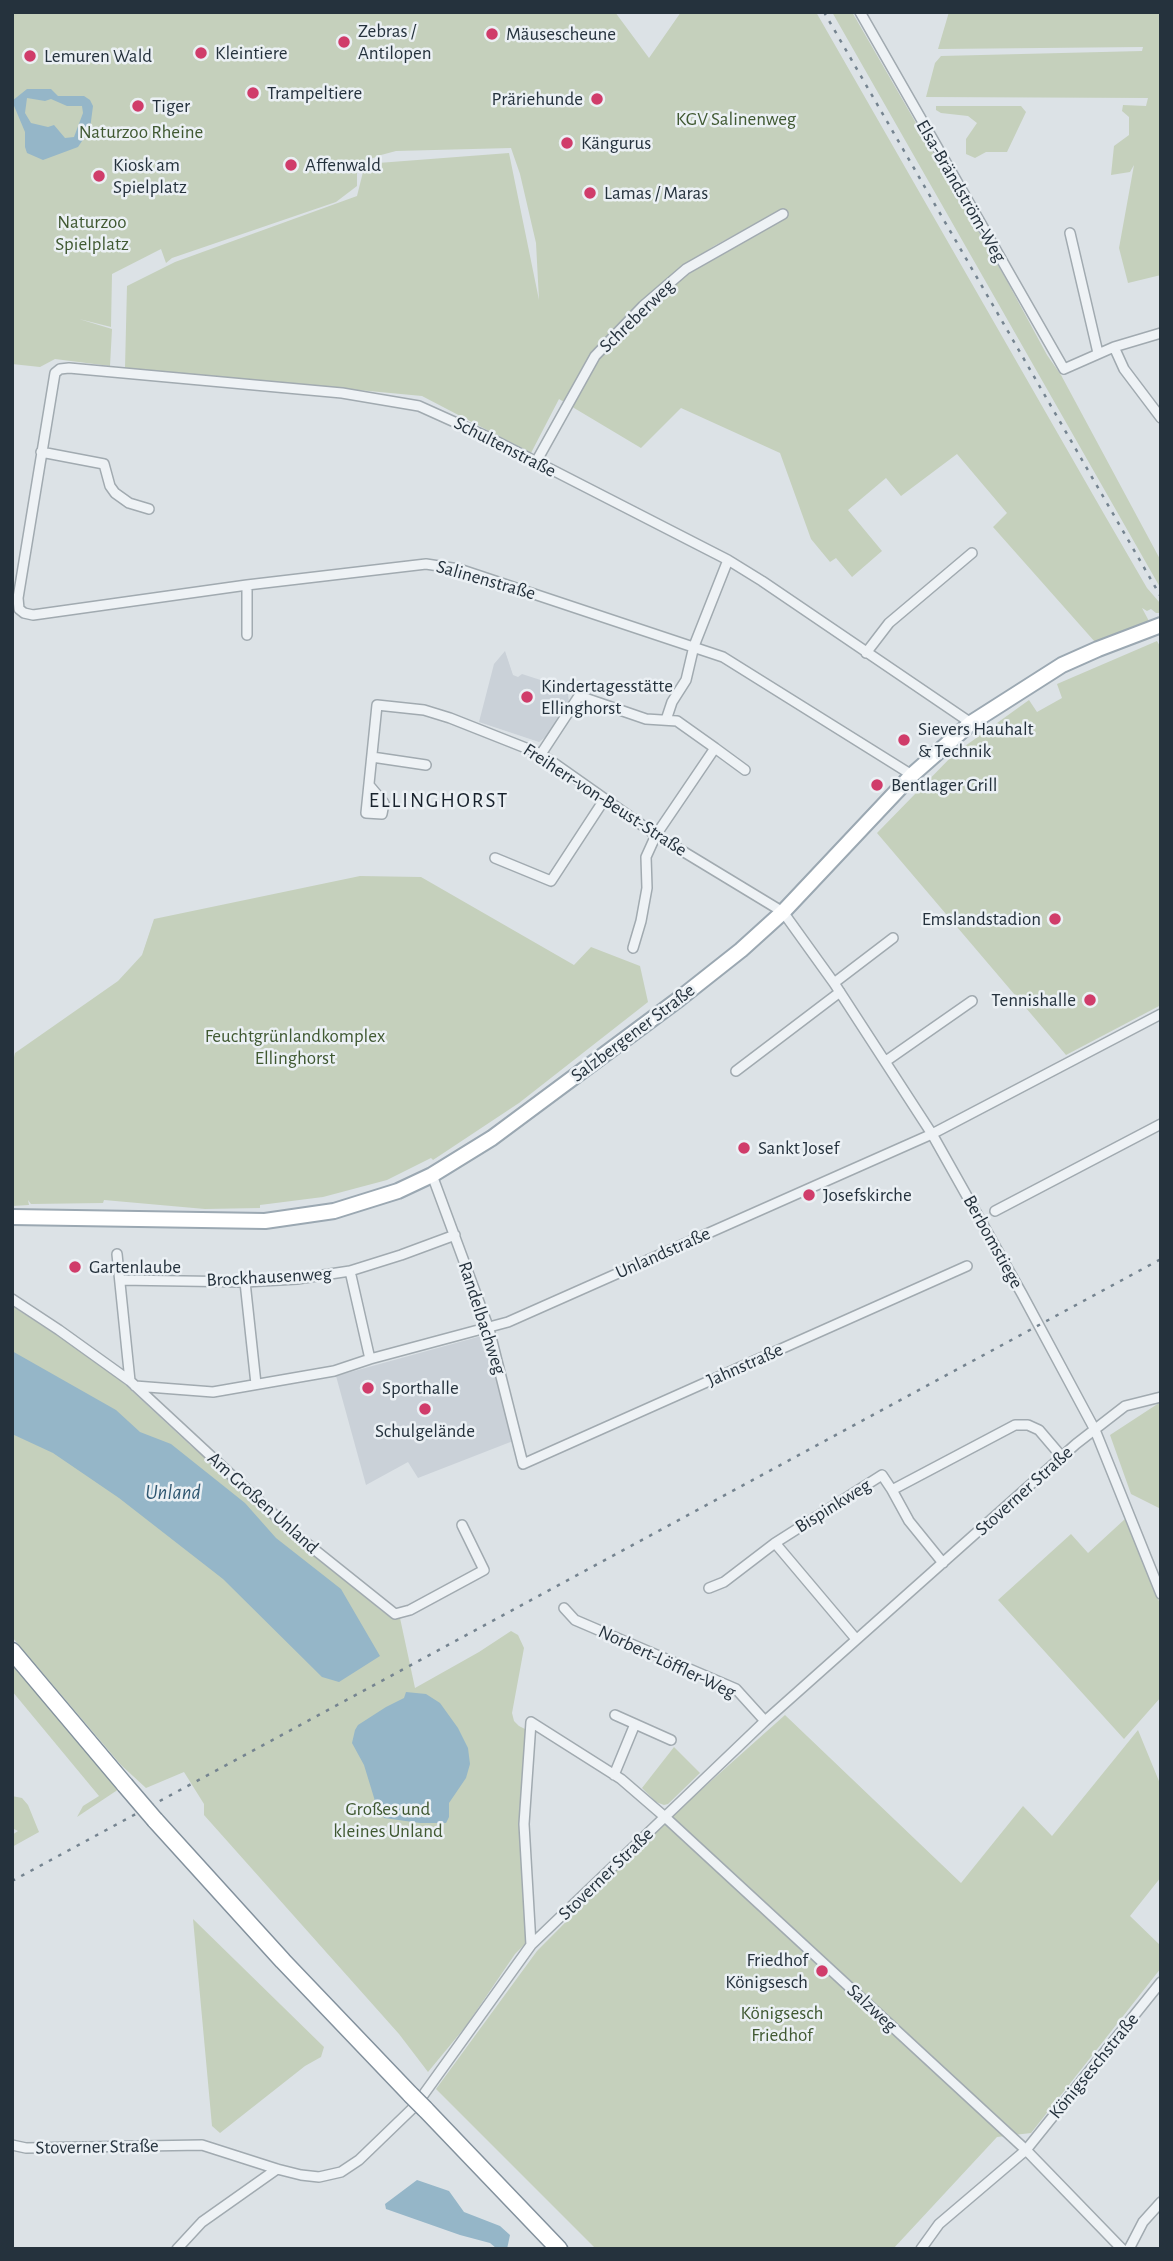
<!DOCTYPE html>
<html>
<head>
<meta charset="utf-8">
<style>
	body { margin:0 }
	#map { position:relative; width:1173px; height:2261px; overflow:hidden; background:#dce2e6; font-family:"Alegreya Sans",sans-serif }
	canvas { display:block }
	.frame { position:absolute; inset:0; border:14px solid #25323d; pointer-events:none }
</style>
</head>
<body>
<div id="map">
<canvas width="1173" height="2261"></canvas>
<div class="frame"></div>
</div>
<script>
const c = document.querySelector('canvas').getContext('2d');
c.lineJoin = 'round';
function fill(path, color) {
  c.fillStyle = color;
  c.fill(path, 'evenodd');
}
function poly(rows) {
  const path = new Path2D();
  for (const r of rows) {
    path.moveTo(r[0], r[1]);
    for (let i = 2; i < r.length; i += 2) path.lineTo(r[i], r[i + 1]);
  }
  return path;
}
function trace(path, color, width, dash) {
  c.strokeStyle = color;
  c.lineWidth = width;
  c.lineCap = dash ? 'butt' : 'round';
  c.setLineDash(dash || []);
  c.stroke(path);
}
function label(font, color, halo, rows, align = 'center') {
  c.font = font + ' "Alegreya Sans",sans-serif';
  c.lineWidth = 5;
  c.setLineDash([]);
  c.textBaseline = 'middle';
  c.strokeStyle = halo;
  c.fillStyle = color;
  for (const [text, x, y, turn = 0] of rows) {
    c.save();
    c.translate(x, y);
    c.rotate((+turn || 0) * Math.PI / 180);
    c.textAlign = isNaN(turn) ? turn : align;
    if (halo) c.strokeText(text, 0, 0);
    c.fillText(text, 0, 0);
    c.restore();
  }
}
fill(poly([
	[505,651,513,675,518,677,522,674,559,686,568,694,569,703,567,708,547,736,539,742,479,722,494,664],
	[485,1335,513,1441,418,1478,408,1462,366,1485,336,1376]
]), '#cad1d8');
fill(poly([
	[12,12,615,12,649,58,681,12,816,12,1104,514,1147,588,1160,603,1161,613,1156,613,1151,609,1147,611,1142,608,1150,623,1095,642,993,527,1007,513,957,454,901,496,886,478,848,510,882,551,852,577,836,558,830,562,811,539,780,453,681,408,641,448,559,399,531,453,422,396,125,368,127,286,175,262,357,196,365,164,509,153,539,300,536,243,520,174,511,148,396,151,381,155,363,162,357,169,357,186,336,202,172,258,166,263,161,249,112,274,111,327,79,319,112,329,110,366,55,359,40,367,12,364],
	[781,210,788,215,638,304,681,268,714,246],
	[832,12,852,12,1007,281,1047,355,1061,375,1161,561,1161,589],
	[949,12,1161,12,1161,275,1128,283,1119,248,1134,165,1130,172,1111,175,1114,146,1129,135,1129,117,1122,111,1123,105,1146,106,1148,98,926,97,935,63,941,56,1142,51,1143,47,938,49],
	[936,106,1021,106,1026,112,1007,152,986,152,975,158,966,154,966,139,977,123,968,116,941,113,936,110],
	[1157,641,1161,648,1161,1005,1066,1055,877,833,954,754,1029,700,1037,712,1062,698,1057,684],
	[360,876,421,877,574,965,591,947,640,966,648,1002,519,1103,433,1160,431,1158,387,1180,323,1197,260,1205,260,1208,205,1209,104,1200,103,1203,31,1204,28,1200,29,1205,12,1206,12,1066,15,1053,118,981,142,955,154,919],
	[12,1306,97,1361,118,1378,190,1445,354,1585,378,1608,389,1616,400,1618,415,1688,479,1652,511,1631,518,1635,524,1648,512,1713,514,1721,519,1726,529,1731,525,1755,531,1938,515,1954,466,2026,428,2072,399,2034,204,1815,204,1804,184,1772,146,1788,121,1765,12,1637],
	[1159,1403,1161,1405,1161,1509,1131,1494,1110,1435],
	[1125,1519,1161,1606,1161,1697,1124,1739,998,1600,1071,1534,1088,1553],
	[12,1658,119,1789,77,1817,83,1806,99,1796,12,1691],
	[785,1715,961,1883,1023,1806,1052,1836,1138,1730,1161,1786,1161,1877,1130,1916,1161,1946,1161,1968,1031,2133,997,2137,893,2249,596,2249,436,2089,537,1951,664,1823],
	[674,1747,700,1773,668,1804,664,1805,656,1802,642,1788],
	[12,1796,22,1798,28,1805,39,1832,12,1847,12,1835,18,1831,12,1828],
	[193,1919,324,2047,321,2057,305,2066,220,2133,212,2126]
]), '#c5d0bc');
fill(poly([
	[27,89,51,89,58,96,84,96,90,100,93,106,90,129,78,147,43,160,27,153,25,147,25,132,12,101],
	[27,98,45,101,51,99,67,106,82,106,83,113,74,137,65,138,54,125,48,127,31,123,25,113],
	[12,1351,116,1410,140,1432,171,1444,245,1503,276,1538,341,1589,380,1656,339,1682,322,1677,223,1579,119,1498,53,1453,12,1434],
	[406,1692,426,1694,440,1703,458,1728,468,1748,470,1764,466,1778,449,1803,449,1817,446,1823,420,1823,384,1818,375,1801,364,1765,352,1743,355,1730,358,1725,386,1707,404,1698],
	[417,2180,449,2191,464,2212,500,2226,510,2235,507,2249,496,2248,490,2243,460,2235,386,2209,385,2204]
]), '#95b6c8');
const minor = poly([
	[860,12,1064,369,1114,347,1161,333],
	[1070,233,1098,353],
	[1114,347,1124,369,1161,418],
	[41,452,104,464,110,486,115,493,129,503,149,509],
	[536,462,595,356,643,306,686,269,783,214],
	[247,585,247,635],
	[866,653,889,623,972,553],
	[666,720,672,702,686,680,694,646,728,560],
	[715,748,745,770],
	[541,754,579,696,646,719,677,721,715,748,656,835,646,857,647,888,641,921,633,948],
	[372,757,426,765],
	[912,775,723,657,459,569,426,564,247,585,33,615,24,613,19,609,18,598,55,373,60,369,69,368,342,393,419,406,490,438,728,560,762,581,971,723],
	[369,785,384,803,382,814,366,813,377,705,424,710,450,718,541,754,656,835,783,912,834,983,932,1134,1022,1294,1095,1430,1161,1594],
	[495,858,551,881,604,800],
	[834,983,893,938],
	[886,1061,972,1001],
	[736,1071,840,992],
	[432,1175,489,1329,523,1464,967,1266],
	[995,1211,1161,1124],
	[117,1254,130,1381],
	[350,1271,370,1359],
	[120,1280,245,1282,297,1279,350,1271,401,1255,455,1235],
	[245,1282,256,1384],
	[12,1299,59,1330,130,1381,295,1534,395,1614,410,1610,484,1570,462,1525],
	[135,1386,213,1392,334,1371,370,1359,508,1322,932,1134,1161,1014],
	[892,1490,909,1521,943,1563],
	[775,1543,856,1639],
	[709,1588,724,1582,775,1543,882,1475,892,1490,1015,1425,1028,1425,1039,1430,1062,1457],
	[564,1608,575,1620,736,1689,765,1721],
	[615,1715,671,1740],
	[614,1775,635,1724],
	[531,1945,524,1824,531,1722,621,1779,665,1817,1026,2150,1122,2249],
	[12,2145,26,2148,202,2145,277,2169,301,2175,319,2177,341,2172,359,2160,416,2105,531,1945,765,1721,1076,1444,1125,1406,1161,1397],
	[177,2249,202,2222,277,2169],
	[921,2249,939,2224,1026,2150,1161,1982],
	[1129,2249,1143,2222,1161,2202]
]);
const primary = poly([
	[12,1217,265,1221,334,1211,398,1191,432,1175,492,1138,679,999,741,950,783,912,912,775,971,723,1062,665,1098,649,1161,625]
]);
const trunk = poly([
	[12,1651,125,1785],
	[155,1820,283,1961,411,2095],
	[425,2109,559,2249]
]);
trace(minor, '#a1aab0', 12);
trace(primary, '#9ba8b2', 18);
trace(trunk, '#83919d', 19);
trace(minor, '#eef2f5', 9);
trace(primary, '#fff', 14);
trace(trunk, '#fff', 16);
trace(poly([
	[824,12,1161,597],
	[12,1881,1161,1259]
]), '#758490', 2.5, [3.5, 7]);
const trunkBridge = poly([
	[125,1785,155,1820],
	[411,2095,425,2109]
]);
trace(trunkBridge, '#83919d', 19, []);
trace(trunkBridge, '#fff', 16);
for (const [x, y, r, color] of [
	[492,34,7,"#d03c6a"],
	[344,42,7,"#d03c6a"],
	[201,53,7,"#d03c6a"],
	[30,56,7,"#d03c6a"],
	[253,93,7,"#d03c6a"],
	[597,99,7,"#d03c6a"],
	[138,106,7,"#d03c6a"],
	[567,143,7,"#d03c6a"],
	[291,165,7,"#d03c6a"],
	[99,176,7,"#d03c6a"],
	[590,193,7,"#d03c6a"],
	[527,697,7,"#d03c6a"],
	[904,740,7,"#d03c6a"],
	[877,785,7,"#d03c6a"],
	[1055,919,7,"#d03c6a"],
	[1090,1000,7,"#d03c6a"],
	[744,1148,7,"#d03c6a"],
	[809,1195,7,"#d03c6a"],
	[75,1267,7,"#d03c6a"],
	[368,1388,7,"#d03c6a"],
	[425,1409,7,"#d03c6a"],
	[822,1971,7,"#d03c6a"]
]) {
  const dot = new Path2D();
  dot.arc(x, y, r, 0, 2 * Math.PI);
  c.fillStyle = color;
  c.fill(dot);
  trace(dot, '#ebf0f4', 2.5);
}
label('19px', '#25323d', '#ebf0f4', [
	["Zebras /",358,31],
	["Antilopen",358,53],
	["Mäusescheune",506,34],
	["Kleintiere",215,53],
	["Lemuren Wald",44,56],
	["Trampeltiere",267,93],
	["Präriehunde",583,99,"right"],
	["Tiger",152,106],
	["Kängurus",581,143],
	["Kiosk am",113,165],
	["Spielplatz",113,187],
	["Affenwald",305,165],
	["Lamas / Maras",604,193],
	["Kindertagesstätte",541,686],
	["Ellinghorst",541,708],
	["Sievers Hauhalt",918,729],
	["& Technik",918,751],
	["Bentlager Grill",891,785],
	["Emslandstadion",1041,919,"right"],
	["Tennishalle",1076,1000,"right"],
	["Sankt Josef",758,1148],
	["Josefskirche",823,1195],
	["Gartenlaube",89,1267],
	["Sporthalle",382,1388],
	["Schulgelände",425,1431,"center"],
	["Friedhof",808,1960,"right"],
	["Königsesch",808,1982,"right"]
], 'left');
label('19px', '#405932', '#ebf0f4', [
	["KGV Salinenweg",736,119],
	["Naturzoo Rheine",141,132],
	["Naturzoo",92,222],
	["Spielplatz",92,244],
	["Feuchtgrünlandkomplex",295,1036],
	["Ellinghorst",295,1058],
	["Großes und",388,1809],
	["kleines Unland",388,1831],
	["Königsesch",782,2013],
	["Friedhof",782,2035]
]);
label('19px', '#25323d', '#ebf0f4', [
	["Elsa-Brändström-Weg",961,191,60],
	["Schreberweg",637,316,-44],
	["Schultenstraße",505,447,27],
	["Salinenstraße",486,580,16],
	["Freiherr-von-Beust-Straße",605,800,33],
	["Salzbergener Straße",633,1033,-37],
	["Berbomstiege",993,1242,61],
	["Unlandstraße",663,1253,-24],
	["Brockhausenweg",269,1277,-3],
	["Randelbachweg",482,1318,72],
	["Jahnstraße",745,1365,-24],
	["Stoverner Straße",1024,1491,-42],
	["Am Großen Unland",263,1503,42],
	["Bispinkweg",833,1506,-32],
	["Norbert-Löffler-Weg",667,1662,25],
	["Stoverner Straße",606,1874,-44],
	["Salzweg",872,2008,43],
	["Königseschstraße",1094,2066,-51],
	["Stoverner Straße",97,2147,-1]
]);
c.letterSpacing = '2px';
label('21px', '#18222d', '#ebf0f4', [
	["ELLINGHORST",439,801]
]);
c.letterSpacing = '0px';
label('italic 21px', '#2f5771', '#ebf0f4', [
	["Unland",173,1493]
]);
</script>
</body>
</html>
